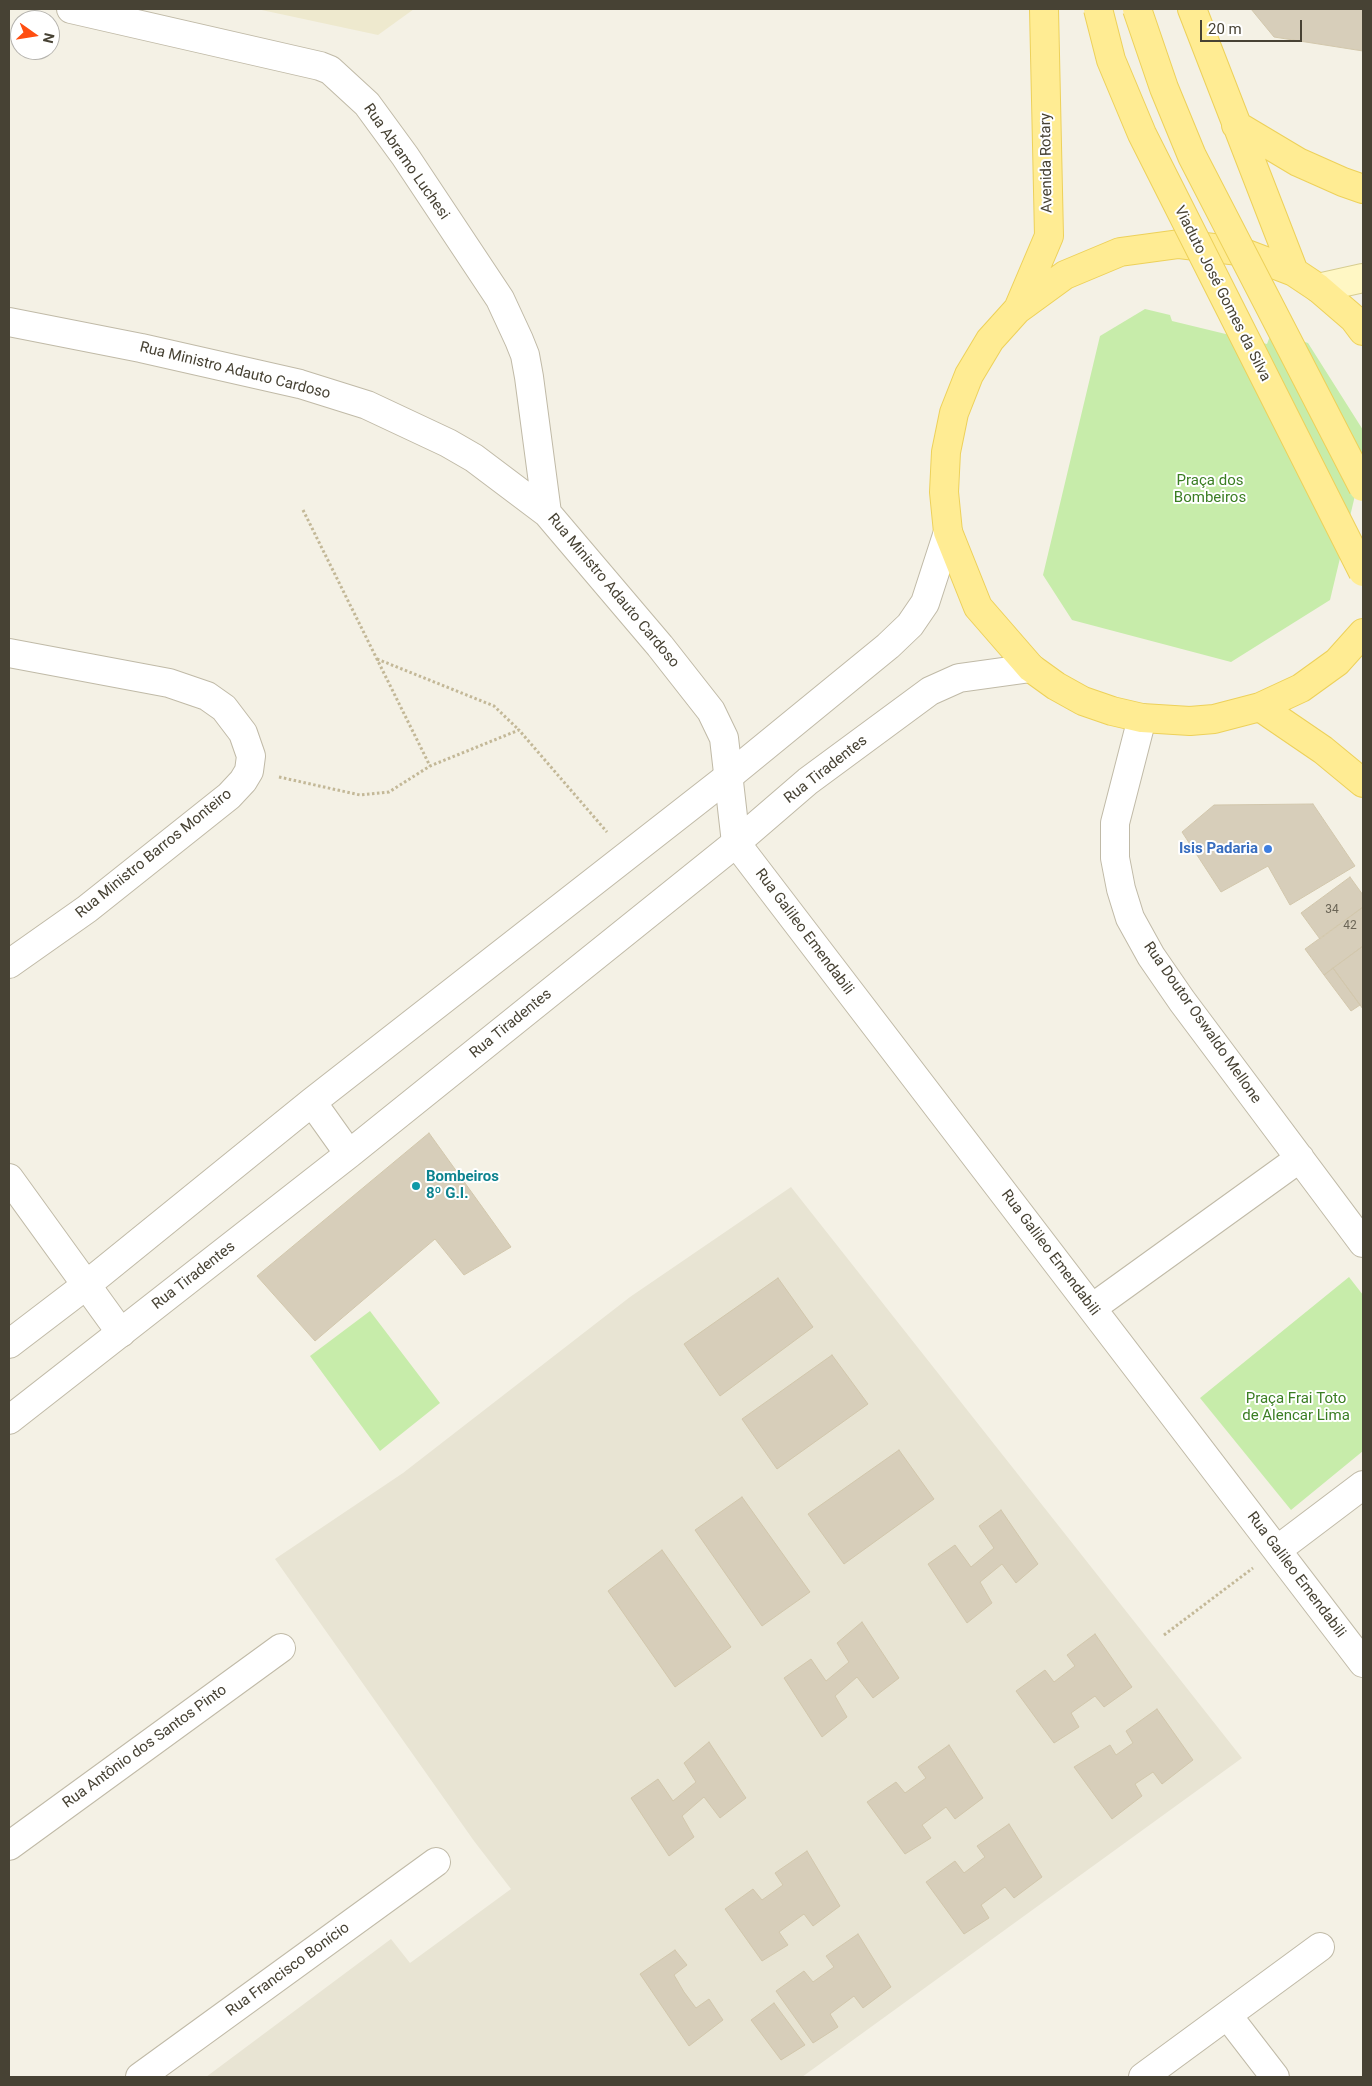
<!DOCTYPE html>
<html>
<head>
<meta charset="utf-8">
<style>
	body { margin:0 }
	#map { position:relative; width:1372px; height:2086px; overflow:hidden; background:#f4f1e5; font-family:Roboto,sans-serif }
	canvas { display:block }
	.frame { position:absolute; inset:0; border:10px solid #474234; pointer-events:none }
	.north { position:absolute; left:10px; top:10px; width:50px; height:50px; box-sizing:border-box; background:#fff; border:1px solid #b5b3ae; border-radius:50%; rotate:103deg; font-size:14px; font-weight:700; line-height:20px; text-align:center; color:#474234 }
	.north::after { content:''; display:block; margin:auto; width:18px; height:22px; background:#ff4e11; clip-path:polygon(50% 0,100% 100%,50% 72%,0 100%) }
	.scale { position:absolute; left:1200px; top:20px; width:102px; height:22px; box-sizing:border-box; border:2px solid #474234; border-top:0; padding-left:6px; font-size:15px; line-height:18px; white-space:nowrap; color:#474234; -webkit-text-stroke:4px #fff; paint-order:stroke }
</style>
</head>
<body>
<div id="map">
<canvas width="1372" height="2086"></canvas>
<div class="frame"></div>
<div class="north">N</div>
<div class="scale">20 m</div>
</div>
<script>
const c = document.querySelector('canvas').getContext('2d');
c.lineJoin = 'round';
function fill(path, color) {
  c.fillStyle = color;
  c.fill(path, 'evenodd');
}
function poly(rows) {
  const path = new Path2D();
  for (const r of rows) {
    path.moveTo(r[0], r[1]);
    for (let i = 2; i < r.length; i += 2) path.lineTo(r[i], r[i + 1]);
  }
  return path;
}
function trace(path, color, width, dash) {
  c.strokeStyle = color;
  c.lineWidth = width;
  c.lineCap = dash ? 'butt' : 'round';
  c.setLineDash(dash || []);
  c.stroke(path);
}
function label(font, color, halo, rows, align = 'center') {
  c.font = font + ' Roboto,sans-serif';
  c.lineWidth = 4;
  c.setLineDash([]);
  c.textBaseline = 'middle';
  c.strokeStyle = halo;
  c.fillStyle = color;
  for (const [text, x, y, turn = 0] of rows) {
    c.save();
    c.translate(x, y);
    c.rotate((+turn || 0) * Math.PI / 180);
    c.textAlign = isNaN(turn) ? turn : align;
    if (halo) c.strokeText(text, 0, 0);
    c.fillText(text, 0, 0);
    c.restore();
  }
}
fill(poly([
	[791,1187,1242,1758,802,2077,206,2077,391,1939,410,1963,511,1889,474,1841,275,1559,403,1473,630,1297]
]), '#e8e4d3');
fill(poly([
	[257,9,414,9,378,35]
]), '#eee9ce');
fill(poly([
	[1145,309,1170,315,1172,321,1267,344,1272,331,1308,343,1363,430,1363,462,1330,600,1231,662,1072,620,1043,575,1100,336],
	[1349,1277,1363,1295,1363,1451,1291,1510,1200,1398],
	[370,1311,440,1403,380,1451,310,1356]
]), '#c7ecaa');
const building = poly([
	[1251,9,1363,9,1363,51,1274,37,1251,9],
	[1313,804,1355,866,1290,905,1268,866,1221,892,1182,832,1214,805,1313,804],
	[1350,877,1363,895,1363,907,1320,939,1301,913,1350,877],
	[1363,907,1363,946,1324,975,1305,949,1363,907],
	[1363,946,1363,1009,1333,968,1363,946],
	[1333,968,1360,1005,1351,1011,1324,975,1333,968],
	[429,1133,511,1247,464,1275,435,1239,315,1341,257,1276,429,1133],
	[778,1278,813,1327,720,1396,684,1344,778,1278],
	[832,1355,868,1404,777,1469,742,1419,832,1355],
	[899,1450,934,1499,844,1564,808,1514,899,1450],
	[742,1497,810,1592,762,1626,695,1530,742,1497],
	[1001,1510,1038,1564,1016,1583,1002,1564,980,1582,992,1603,967,1623,928,1564,955,1545,971,1567,994,1548,979,1526,1001,1510],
	[662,1550,731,1647,675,1687,608,1591,662,1550],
	[862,1622,899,1678,873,1698,857,1677,835,1696,847,1717,822,1737,784,1678,811,1659,826,1681,849,1662,837,1643,862,1622],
	[1095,1634,1132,1687,1104,1707,1095,1696,1071,1713,1079,1727,1054,1743,1016,1691,1045,1670,1054,1682,1075,1666,1067,1655,1095,1634],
	[1157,1709,1193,1760,1162,1784,1153,1772,1135,1784,1142,1796,1112,1819,1074,1767,1110,1745,1116,1755,1133,1743,1126,1731,1157,1709],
	[709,1742,746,1798,720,1818,704,1797,682,1816,694,1837,669,1856,631,1798,658,1779,673,1801,696,1782,684,1763,709,1742],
	[949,1745,983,1798,955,1819,946,1807,922,1825,931,1838,905,1854,867,1802,896,1782,905,1793,926,1778,918,1767,949,1745],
	[1009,1824,1042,1877,1014,1898,1005,1887,981,1905,989,1918,964,1934,926,1882,955,1861,964,1873,985,1857,977,1846,1009,1824],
	[807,1851,840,1906,813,1926,804,1914,779,1932,788,1945,762,1961,725,1909,753,1889,762,1900,783,1885,775,1873,807,1851],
	[858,1934,891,1987,863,2008,854,1996,830,2014,838,2027,813,2043,776,1991,804,1971,813,1982,834,1967,826,1956,858,1934],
	[675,1950,687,1965,674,1975,684,1992,696,2008,709,1999,723,2020,689,2046,640,1974,675,1950],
	[774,2003,805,2045,781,2060,751,2020,774,2003]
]);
fill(building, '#d7ceba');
trace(building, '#d2c7ac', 1);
const minor = poly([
	[71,9,320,66,330,70,367,104,405,156,500,299,519,340,525,355,529,377,547,513],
	[9,322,141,348,300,384,367,405,448,443,474,458,547,513,660,646,711,711,724,738,736,843,1363,1663],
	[9,653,169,683,207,696,224,708,243,733,251,756,249,771,243,781,229,796,87,909,9,964],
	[1142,718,1115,823,1115,858,1121,889,1130,918,1151,956,1182,1001,1363,1243],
	[9,1178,121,1333],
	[1092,1308,1300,1158],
	[1277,1550,1363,1485],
	[9,1846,281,1648],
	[1228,2016,1275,2077],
	[140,2077,436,1862],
	[1143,2077,1320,1947]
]);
const tertiary = poly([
	[312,1102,349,1154],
	[9,1344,85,1286,312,1102,729,776,888,646,910,625,925,603,948,532],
	[9,1420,349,1154,736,843,808,781,930,691,959,678,1031,668]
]);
const secondary = poly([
	[1318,288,1363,278]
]);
const primary = poly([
	[1192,9,1294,272],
	[1236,125,1298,162,1343,182,1363,189],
	[1018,309,1049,236,1044,9],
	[1363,331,1354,319,1318,288,1294,272,1239,251,1179,244,1120,252,1065,275,1017,310,990,340,969,375,954,413,946,452,944,492,948,532,978,607,1031,668,1056,686,1083,701,1112,711,1142,718,1190,721,1214,719,1260,707,1301,688,1337,662,1363,633],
	[1260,707,1323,750,1363,783]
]);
trace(minor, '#c0baa7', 30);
trace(tertiary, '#c0baa7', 30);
trace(secondary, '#d7cd91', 30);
trace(primary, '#edd15a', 30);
trace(poly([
	[303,510,430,766],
	[377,659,494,706,519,730],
	[279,777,360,795,389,792,430,766,519,730,607,832],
	[1164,1635,1253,1568]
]), '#c3b897', 3, [2.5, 2.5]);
trace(minor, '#fff', 28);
trace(tertiary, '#fff', 28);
trace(secondary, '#fff7c4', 28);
trace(primary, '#ffec93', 28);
const primaryBridge = poly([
	[1098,9,1111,60,1142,134,1363,572],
	[1137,9,1164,88,1192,156,1363,487]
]);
trace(primaryBridge, '#edd15a', 30, []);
trace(primaryBridge, '#ffec93', 28);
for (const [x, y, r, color] of [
	[1268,849,5,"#3f7fe0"],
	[416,1186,5,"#0f9aa8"]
]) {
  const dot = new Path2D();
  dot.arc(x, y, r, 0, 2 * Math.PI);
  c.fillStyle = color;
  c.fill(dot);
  trace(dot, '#fff', 2);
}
label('12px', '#6b6556', null, [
	["34",1332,910],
	["42",1350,926]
]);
label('15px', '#474234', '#fff', [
	["Rua Abramo Luchesi",406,162,55],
	["Avenida Rotary",1047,163,-91],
	["Viaduto José Gomes da Silva",1222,294,63],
	["Rua Ministro Adauto Cardoso",235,371,14],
	["Rua Ministro Adauto Cardoso",613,591,50],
	["Rua Tiradentes",826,770,-38],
	["Rua Ministro Barros Monteiro",154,854,-39],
	["Rua Galileo Emendabili",804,932,53],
	["Rua Doutor Oswaldo Mellone",1202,1023,55],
	["Rua Tiradentes",511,1024,-39],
	["Rua Galileo Emendabili",1050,1253,53],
	["Rua Tiradentes",194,1276,-38],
	["Rua Galileo Emendabili",1296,1575,53],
	["Rua Antônio dos Santos Pinto",145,1747,-36],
	["Rua Francisco Bonício",288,1970,-36]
]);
label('15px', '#3b7e23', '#fff', [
	["Praça dos",1210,481],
	["Bombeiros",1210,498],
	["Praça Frai Toto",1296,1399],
	["de Alencar Lima",1296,1416]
]);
label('bold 15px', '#366cbe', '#fff', [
	["Isis Padaria",1258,849]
], 'right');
label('bold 15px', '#0d838f', '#fff', [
	["Bombeiros",426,1177],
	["8º G.I.",426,1194]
], 'left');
</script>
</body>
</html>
